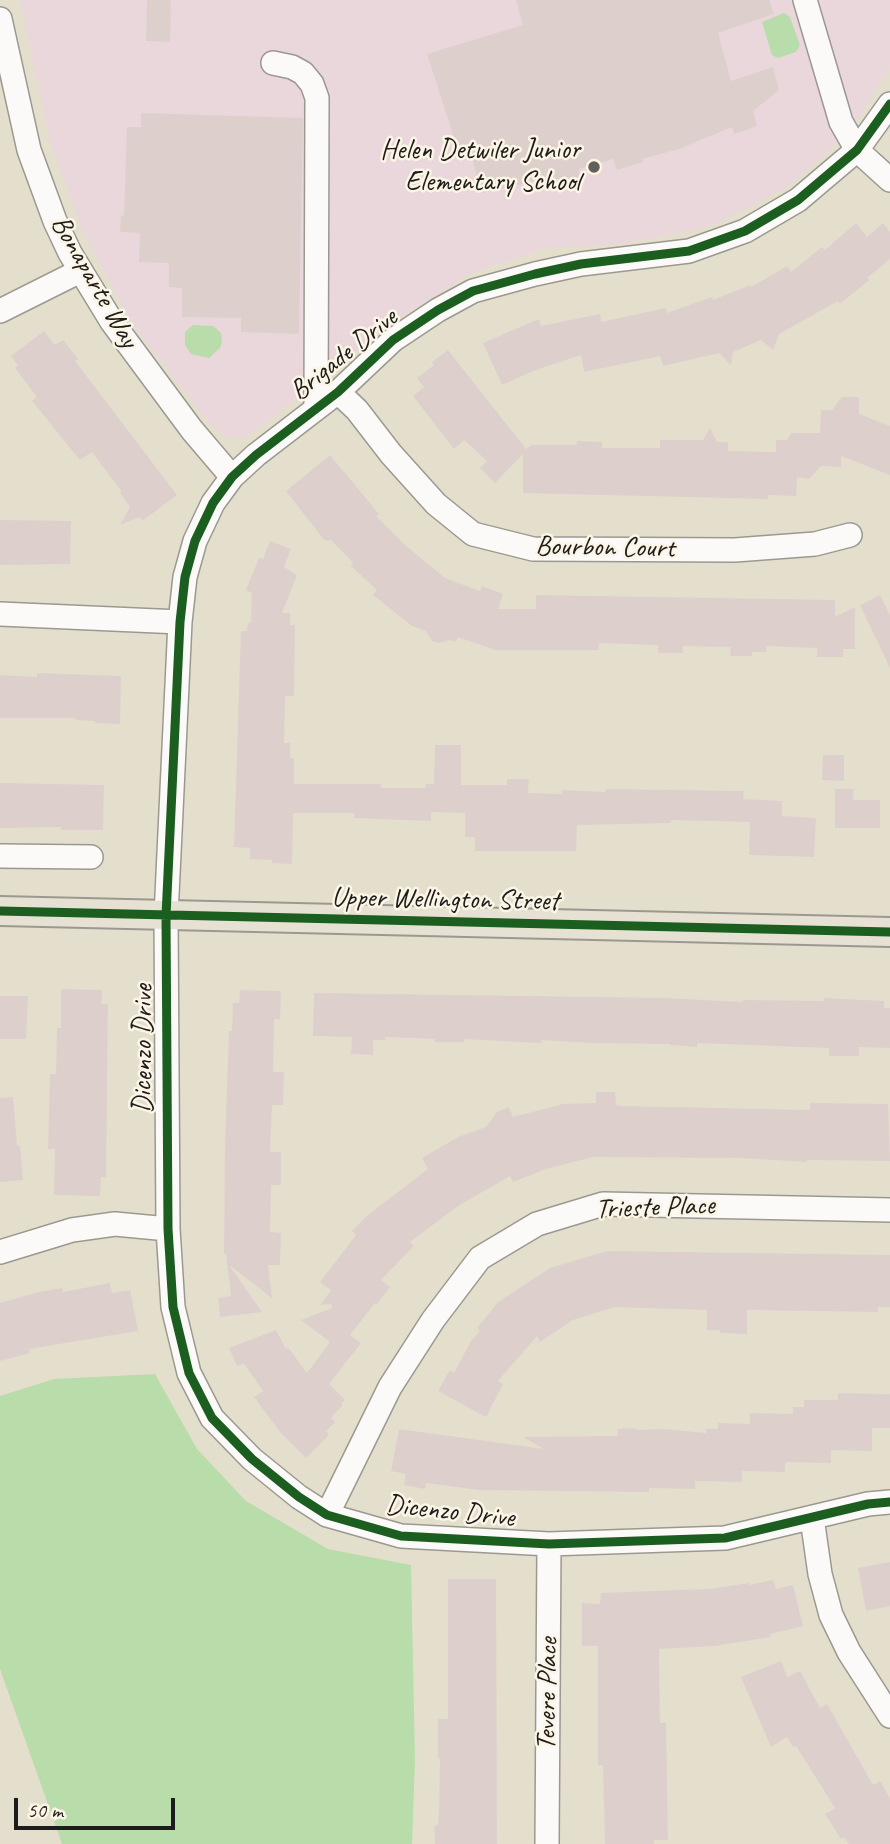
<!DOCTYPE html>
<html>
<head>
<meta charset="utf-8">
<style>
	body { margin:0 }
	#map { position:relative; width:890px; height:1844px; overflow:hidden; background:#e4dfcd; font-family:Caveat,sans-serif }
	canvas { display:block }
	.scale { position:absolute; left:14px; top:1798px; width:161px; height:32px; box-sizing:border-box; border:4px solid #1c1c1c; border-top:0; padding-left:9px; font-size:21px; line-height:24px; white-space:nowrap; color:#1c1c1c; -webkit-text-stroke:5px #fcf5e5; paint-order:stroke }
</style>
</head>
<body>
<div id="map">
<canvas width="890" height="1844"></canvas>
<div class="scale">50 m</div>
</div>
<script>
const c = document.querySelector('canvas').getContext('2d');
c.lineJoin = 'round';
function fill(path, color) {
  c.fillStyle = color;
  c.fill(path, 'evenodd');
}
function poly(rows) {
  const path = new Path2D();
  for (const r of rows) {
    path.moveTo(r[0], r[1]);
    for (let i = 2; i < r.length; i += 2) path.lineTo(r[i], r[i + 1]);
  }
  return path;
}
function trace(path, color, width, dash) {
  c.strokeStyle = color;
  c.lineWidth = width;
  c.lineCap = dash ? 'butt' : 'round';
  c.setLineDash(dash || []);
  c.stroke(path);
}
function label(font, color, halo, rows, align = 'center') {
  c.font = font + ' Caveat,sans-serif';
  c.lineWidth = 5;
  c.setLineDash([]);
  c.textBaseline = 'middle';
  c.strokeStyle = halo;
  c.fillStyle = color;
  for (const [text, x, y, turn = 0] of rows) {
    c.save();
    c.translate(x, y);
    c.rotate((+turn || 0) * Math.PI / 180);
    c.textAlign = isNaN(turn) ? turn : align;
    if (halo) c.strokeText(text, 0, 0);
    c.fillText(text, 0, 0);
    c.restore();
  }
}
fill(poly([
	[20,0,890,0,890,66,860,117,830,150,790,185,744,210,705,228,619,244,548,248,474,272,407,313,245,438,227,438,211,425,132,324,82,229,50,141]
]), '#e9d7dc');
fill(poly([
	[784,13,790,17,800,45,796,52,778,58,772,55,762,22],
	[193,325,213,326,221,333,222,342,220,348,209,358,191,354,185,345,185,332],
	[155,1374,197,1449,246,1501,328,1549,411,1565,415,1761,412,1844,62,1844,0,1669,0,1396,54,1379]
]), '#b9dcab');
fill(poly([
	[147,0,171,0,170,42,146,41],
	[516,0,769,0,774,14,718,33,731,81,773,67,779,90,753,111,757,126,734,134,732,127,679,149,642,159,643,162,617,170,613,159,579,169,580,177,536,181,482,193,471,155,461,159,427,54,523,25],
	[141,113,303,118,299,334,241,332,241,318,182,317,182,288,169,287,169,263,139,262,140,233,120,232,121,215,124,216,127,127,141,127],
	[856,223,867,237,883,223,890,232,890,259,867,278,869,280,840,304,838,301,779,334,773,350,761,340,733,352,731,365,719,353,663,366,660,356,584,372,581,355,533,371,502,385,483,343,539,319,541,326,600,314,601,322,666,308,667,313,712,297,713,300,750,285,751,287,787,266,791,272,822,247,825,250],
	[44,331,55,345,63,340,78,359,75,361,177,495,142,521,140,517,120,525,130,507,120,493,122,492,92,452,80,460,32,401,37,397,15,368,18,365,11,356],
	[448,350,526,449,532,445,577,445,577,441,602,442,602,448,660,448,660,440,703,440,710,428,717,442,728,442,728,451,776,452,776,440,787,440,791,433,820,433,821,410,832,410,842,397,859,397,859,414,890,426,890,475,841,456,841,467,821,466,809,479,797,477,796,496,768,495,768,499,523,493,523,454,495,483,480,468,487,461,464,440,454,449,413,396,424,387,417,378,434,365,432,362],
	[330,455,379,514,376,516,405,545,445,578,480,591,482,586,503,594,498,609,536,609,536,595,835,600,835,617,855,607,855,649,843,649,843,657,817,657,817,648,766,646,766,652,752,652,752,656,730,656,731,647,683,646,683,653,658,653,658,645,599,643,599,650,495,650,458,637,456,642,449,640,439,643,432,641,426,631,412,626,373,595,377,590,351,566,353,563,331,540,325,541,286,491],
	[0,520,71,521,70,564,0,565],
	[270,541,291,549,284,567,297,575,282,613,290,613,290,625,295,625,294,696,285,696,284,743,290,743,290,758,294,758,294,784,381,784,381,788,426,788,426,784,434,784,435,745,461,745,461,785,507,785,507,779,529,779,528,793,562,794,562,790,606,792,606,789,744,791,743,799,782,801,782,816,816,818,814,857,749,855,750,822,671,820,671,823,577,825,576,851,475,851,475,837,465,837,465,813,431,812,431,821,354,818,354,813,293,813,292,864,272,863,272,860,250,859,250,848,234,847,241,631,247,631,248,623,251,622,252,593,246,590,259,558,263,559],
	[880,595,890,615,890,668,860,605],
	[37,673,121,676,120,724,95,723,95,721,75,720,76,718,0,718,0,675,37,677],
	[823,755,844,755,844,781,822,780],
	[0,783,104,785,103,830,61,830,61,827,0,828],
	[835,789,854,789,853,800,880,800,880,828,835,828],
	[61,989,102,990,101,1004,108,1004,106,1177,101,1177,100,1196,54,1195,55,1149,48,1149,50,1074,56,1074,57,1028,61,1028],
	[240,990,281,991,280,1019,274,1019,273,1072,284,1072,283,1105,272,1105,270,1152,281,1152,281,1185,271,1185,270,1232,281,1233,280,1265,268,1265,272,1298,229,1265,262,1312,220,1317,218,1298,231,1296,226,1254,224,1254,225,1144,229,1031,232,1031,233,1003,239,1003],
	[314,993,665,998,743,1002,743,1000,824,1001,824,998,884,1001,884,1008,890,1008,890,1048,859,1047,859,1056,829,1056,829,1048,697,1043,697,1047,670,1045,670,1044,591,1043,541,1040,541,1043,464,1039,464,1042,435,1042,435,1039,385,1037,385,1040,373,1040,373,1055,351,1054,352,1037,313,1036],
	[0,996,28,996,26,1039,0,1039],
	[596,1092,615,1092,616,1105,622,1106,810,1110,810,1103,888,1104,890,1161,807,1160,807,1162,741,1158,593,1157,546,1169,513,1182,510,1176,458,1206,410,1242,414,1246,381,1280,390,1287,377,1304,375,1303,350,1335,361,1343,329,1384,345,1400,341,1404,343,1405,331,1418,335,1422,326,1431,329,1435,306,1458,280,1432,254,1397,263,1391,244,1364,237,1366,229,1348,276,1330,286,1349,288,1347,307,1373,330,1342,301,1320,332,1308,331,1304,320,1305,331,1290,320,1282,356,1235,352,1231,368,1215,428,1169,422,1158,458,1137,486,1127,497,1112,509,1107,513,1117,563,1104,596,1103],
	[13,1097,17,1146,20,1145,23,1180,0,1182,0,1098],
	[607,1251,890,1255,890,1307,878,1307,878,1312,747,1310,747,1334,720,1333,720,1330,707,1330,707,1310,615,1307,573,1320,540,1342,537,1336,498,1381,503,1384,486,1417,438,1391,450,1370,454,1373,471,1341,480,1331,477,1328,498,1302,550,1268],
	[110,1283,112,1293,130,1290,138,1331,29,1349,30,1353,0,1361,0,1303,39,1292,62,1288,63,1292],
	[838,1393,890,1394,890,1428,872,1428,872,1451,831,1450,831,1463,785,1462,785,1472,742,1471,742,1482,695,1481,695,1489,649,1488,649,1492,479,1490,426,1483,425,1489,404,1485,406,1474,391,1471,399,1429,544,1449,523,1437,618,1436,618,1429,634,1428,637,1430,664,1429,706,1433,706,1429,718,1429,718,1423,750,1424,750,1413,793,1414,793,1407,804,1407,804,1400,838,1400],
	[890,1562,890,1606,866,1611,858,1568],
	[448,1579,496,1579,497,1844,435,1844,434,1827,438,1824,439,1813,440,1758,438,1759,438,1719,448,1719],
	[773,1580,776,1589,793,1585,803,1626,770,1634,771,1637,714,1646,659,1649,660,1723,666,1723,668,1840,654,1840,654,1844,605,1844,603,1765,598,1765,598,1646,582,1646,582,1603,600,1604,601,1593,709,1589,749,1583,749,1585],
	[781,1661,787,1677,800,1671,820,1708,827,1704,873,1785,880,1781,890,1798,890,1844,849,1844,844,1837,841,1839,825,1814,835,1808,796,1746,793,1747,787,1737,771,1747,741,1677]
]), '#ddd0cc');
const minor = poly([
	[805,0,841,122,857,150,890,180],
	[0,19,29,150,55,221,70,253,112,322,192,430,232,477],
	[273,63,292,67,303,73,312,84,317,98,316,408],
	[890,104,857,150,798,200,745,231,689,251,581,264,535,274,473,291,438,310,393,340,338,392,256,455,232,477,213,503,195,541,185,577,180,622,166,916,168,1229,173,1307,189,1373,212,1418,252,1459,299,1497,327,1515,401,1536,549,1544,725,1538,868,1504,890,1502],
	[0,311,80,271],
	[338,392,357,410,391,454,436,504,473,534,533,549,735,550,815,544,850,535],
	[0,614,180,622],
	[0,856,91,857],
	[0,1252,72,1230,115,1224,168,1229],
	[327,1515,390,1387,433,1320,480,1258,537,1224,603,1204,890,1210],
	[812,1518,820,1574,831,1615,849,1652,890,1716],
	[547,1844,549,1544]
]);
const major = poly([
	[0,911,890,932]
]);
trace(minor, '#9b998f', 26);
trace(major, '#9b998f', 32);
trace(minor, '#fbfaf8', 23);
trace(major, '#e6e1d3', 28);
trace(poly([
	[890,104,857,150,798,200,745,231,689,251,581,264,535,274,473,291,438,310,393,340,338,392,256,455,232,477,213,503,195,541,185,577,180,622,166,916,168,1229,173,1307,189,1373,212,1418,252,1459,299,1497,327,1515,401,1536,549,1544,725,1538,868,1504,890,1502],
	[0,911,890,932]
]), '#1b5e20', 9);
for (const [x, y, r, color] of [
	[594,167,7,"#62605a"]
]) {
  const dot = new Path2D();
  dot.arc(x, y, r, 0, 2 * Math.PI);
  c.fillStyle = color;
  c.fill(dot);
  trace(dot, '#fcf5e5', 2.5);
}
label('28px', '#1c1c1c', '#fcf5e5', [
	["Helen Detwiler Junior",580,151],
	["Elementary School",580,183]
], 'right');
label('28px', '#1c1c1c', '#fcf5e5', [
	["Bonaparte Way",94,282,60],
	["Brigade Drive",344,355,-39],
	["Bourbon Court",605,548,1],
	["Upper Wellington Street",445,900,1],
	["Dicenzo Drive",144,1049,-90],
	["Trieste Place",655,1208,-2],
	["Dicenzo Drive",450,1512,6],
	["Tevere Place",548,1694,-89]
]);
</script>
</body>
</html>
